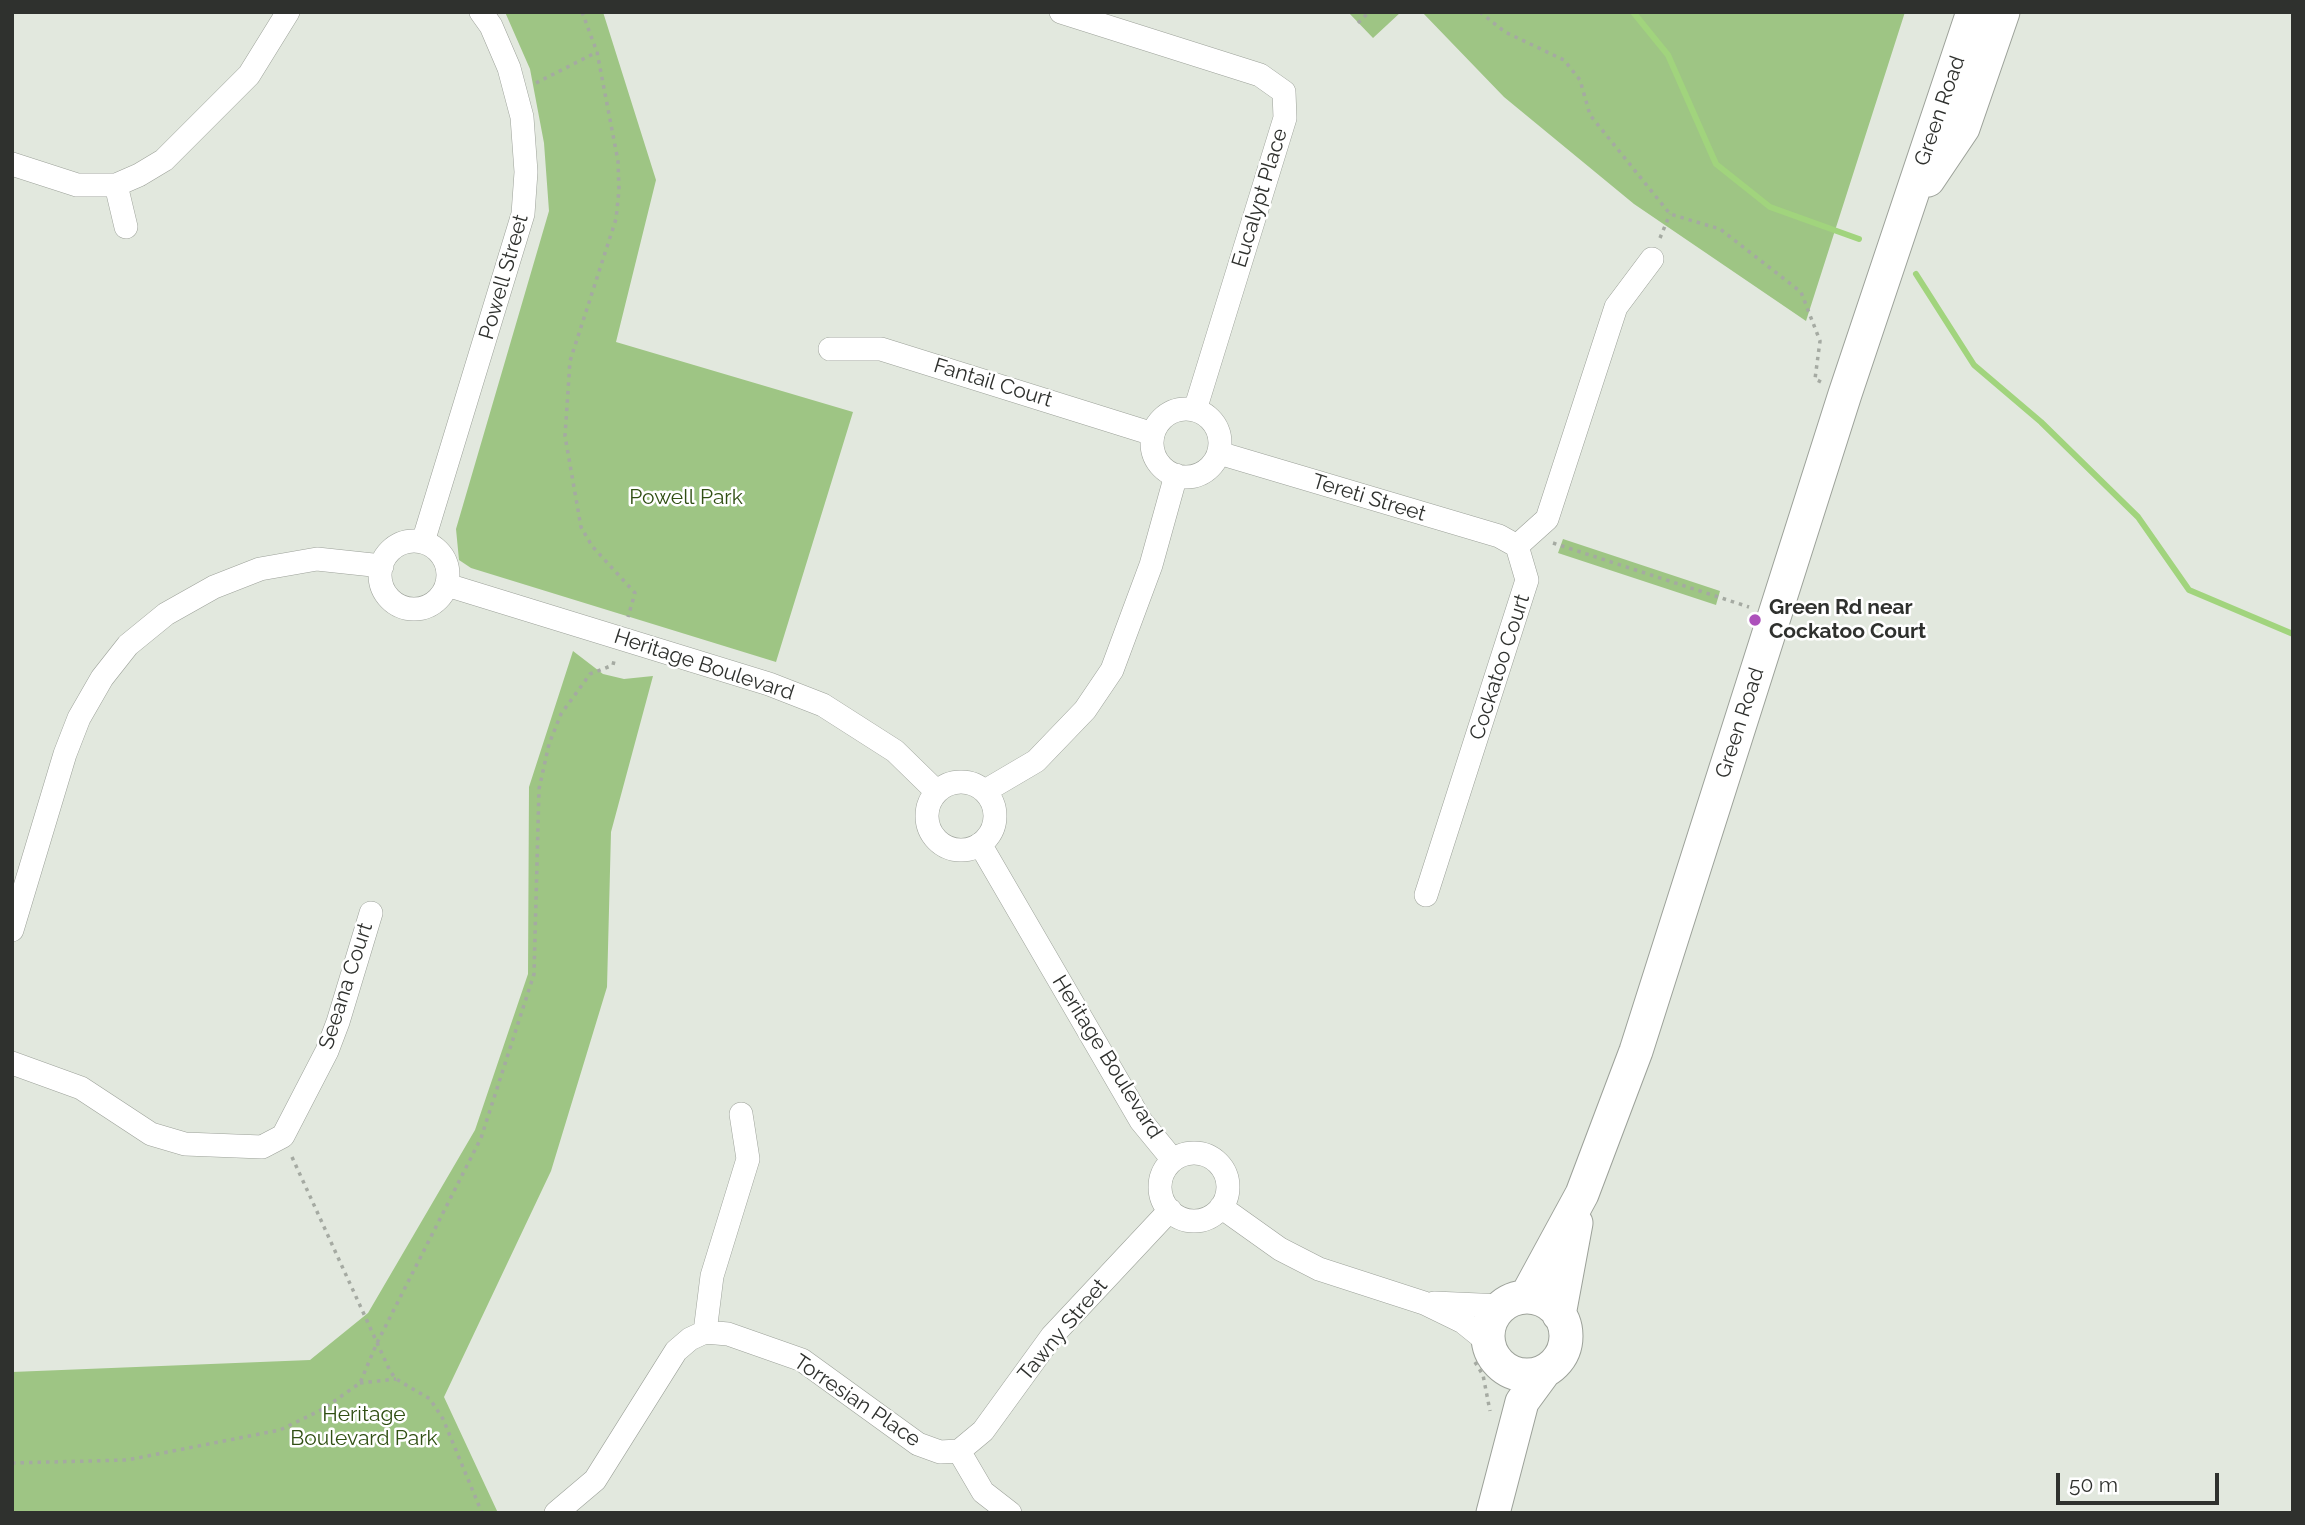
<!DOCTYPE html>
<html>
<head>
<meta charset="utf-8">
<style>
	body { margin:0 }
	#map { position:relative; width:2305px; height:1525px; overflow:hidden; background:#e2e8de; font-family:Raleway,sans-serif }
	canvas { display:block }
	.frame { position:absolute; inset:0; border:14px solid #2f312e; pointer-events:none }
	.scale { position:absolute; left:2056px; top:1473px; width:163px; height:32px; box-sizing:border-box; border:4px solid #2f312e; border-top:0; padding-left:9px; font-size:21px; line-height:24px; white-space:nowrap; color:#2f312e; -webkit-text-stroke:5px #fff; paint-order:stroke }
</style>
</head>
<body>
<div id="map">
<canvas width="2305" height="1525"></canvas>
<div class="frame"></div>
<div class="scale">50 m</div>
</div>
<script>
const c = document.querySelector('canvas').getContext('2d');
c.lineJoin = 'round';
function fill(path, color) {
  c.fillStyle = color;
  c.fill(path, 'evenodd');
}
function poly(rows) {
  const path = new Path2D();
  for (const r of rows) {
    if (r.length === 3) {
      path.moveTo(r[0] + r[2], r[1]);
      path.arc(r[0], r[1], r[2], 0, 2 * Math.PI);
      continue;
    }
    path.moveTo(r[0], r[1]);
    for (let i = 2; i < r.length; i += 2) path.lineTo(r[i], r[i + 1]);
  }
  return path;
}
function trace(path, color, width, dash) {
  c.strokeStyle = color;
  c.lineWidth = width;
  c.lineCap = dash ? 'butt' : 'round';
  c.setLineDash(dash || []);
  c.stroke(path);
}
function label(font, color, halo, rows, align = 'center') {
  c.font = font + ' Raleway,sans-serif';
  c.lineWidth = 5;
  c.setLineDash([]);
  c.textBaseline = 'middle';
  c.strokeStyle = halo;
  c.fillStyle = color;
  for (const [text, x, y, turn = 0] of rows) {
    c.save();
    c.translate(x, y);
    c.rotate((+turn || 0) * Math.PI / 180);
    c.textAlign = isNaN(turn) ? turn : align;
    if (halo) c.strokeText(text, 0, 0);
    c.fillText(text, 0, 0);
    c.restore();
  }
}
fill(poly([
	[505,12,603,12,656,180,616,342,853,412,776,662,471,568,459,560,456,529,549,211,544,143,530,69],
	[1348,12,1401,12,1373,38],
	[1422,12,1905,12,1806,321,1634,204,1504,97],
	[1563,539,1720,591,1716,605,1558,553],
	[573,651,603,674,624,679,653,676,611,832,607,987,551,1171,444,1397,498,1513,12,1513,12,1372,310,1360,368,1313,475,1130,528,974,529,787]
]), '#9ec584');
trace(poly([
	[1633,12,1668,55,1716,164,1770,207,1859,239],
	[1916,274,1974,365,2041,422,2138,517,2189,590,2293,634]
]), '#a1d47d', 6);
const street = poly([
	[1061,12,1260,75,1284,92,1285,118,1195,410],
	[12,164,77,185,116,185,139,175,164,160,249,75,288,12],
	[116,185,126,227],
	[830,349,881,349,1153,434],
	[1186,443,34],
	[1219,453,1499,536,1517,546],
	[414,575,34],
	[423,542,523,214,526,172,522,117,509,68,491,26,481,12],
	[447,585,769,684,823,705,895,751,937,792],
	[961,816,34],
	[985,791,1036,761,1085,710,1112,670,1151,565,1176,475],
	[980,844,1141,1121,1173,1160],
	[1426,895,1527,580,1517,546,1547,519,1616,307,1652,259],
	[12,930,65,754,79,718,102,678,128,645,166,614,214,587,260,569,317,559,382,566],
	[12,1063,81,1088,151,1134,185,1144,262,1147,283,1136,327,1051,338,1022,371,913],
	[1194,1187,34],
	[1221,1207,1280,1249,1319,1269,1424,1303,1463,1322,1489,1343],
	[1434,1303,1503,1306],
	[705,1332,712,1276,748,1159,741,1114],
	[959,1451,983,1431,1052,1336,1170,1210],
	[556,1513,595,1480,676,1351,690,1339,705,1332,728,1334,802,1360,918,1444,940,1452,959,1451,983,1492,1010,1513]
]);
const secondary = poly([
	[1928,180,1963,128,2003,12],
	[1526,1297,1582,1194,1636,1051,1845,394,1973,12],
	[1527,1336,39],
	[1559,1315,1576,1223],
	[1493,1513,1522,1402,1544,1372]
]);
trace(street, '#9ca199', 24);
trace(secondary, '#9ca199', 35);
trace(poly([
	[582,12,597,52,618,161,619,190,616,219,570,361,565,436,581,527,592,546,635,593,628,617],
	[1480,12,1505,32,1564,60,1580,80,1590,115,1670,214,1720,229,1801,292,1820,341,1815,379,1821,382],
	[1358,23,1369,12],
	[536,83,597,52],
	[1660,238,1670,214],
	[1553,543,1749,607],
	[292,1157,390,1371,396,1379,430,1399,443,1419,482,1513],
	[1475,1362,1483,1375,1490,1411],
	[360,1383,396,1379],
	[12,1463,127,1460,280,1430,323,1409,360,1383,376,1345,481,1138,534,974,539,789,549,744,561,714,590,674,613,665,615,657]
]), '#a5aaa2', 3.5, [3.5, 5]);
trace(street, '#fff', 23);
trace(secondary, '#fff', 33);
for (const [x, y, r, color] of [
	[1755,620,7,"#ad51bb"]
]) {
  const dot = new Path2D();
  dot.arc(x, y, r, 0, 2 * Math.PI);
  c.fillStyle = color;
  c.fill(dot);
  trace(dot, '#fff', 2.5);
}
label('21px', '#2f312e', '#fff', [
	["Green Road",1940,111,-71],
	["Eucalypt Place",1260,198,-73],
	["Powell Street",504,277,-74],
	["Fantail Court",993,383,17],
	["Tereti Street",1369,498,17],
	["Heritage Boulevard",704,665,18],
	["Cockatoo Court",1500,667,-72],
	["Green Road",1740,723,-72],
	["Seeana Court",346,986,-72],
	["Heritage Boulevard",1107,1057,58],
	["Tawny Street",1063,1330,-50],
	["Torresian Place",857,1401,34]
]);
label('21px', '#304f13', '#fff', [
	["Powell Park",686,498],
	["Heritage",364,1415],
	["Boulevard Park",364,1439]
]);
label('bold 21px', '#2f312e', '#fff', [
	["Green Rd near",1769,608],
	["Cockatoo Court",1769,632]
], 'left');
</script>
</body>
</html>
